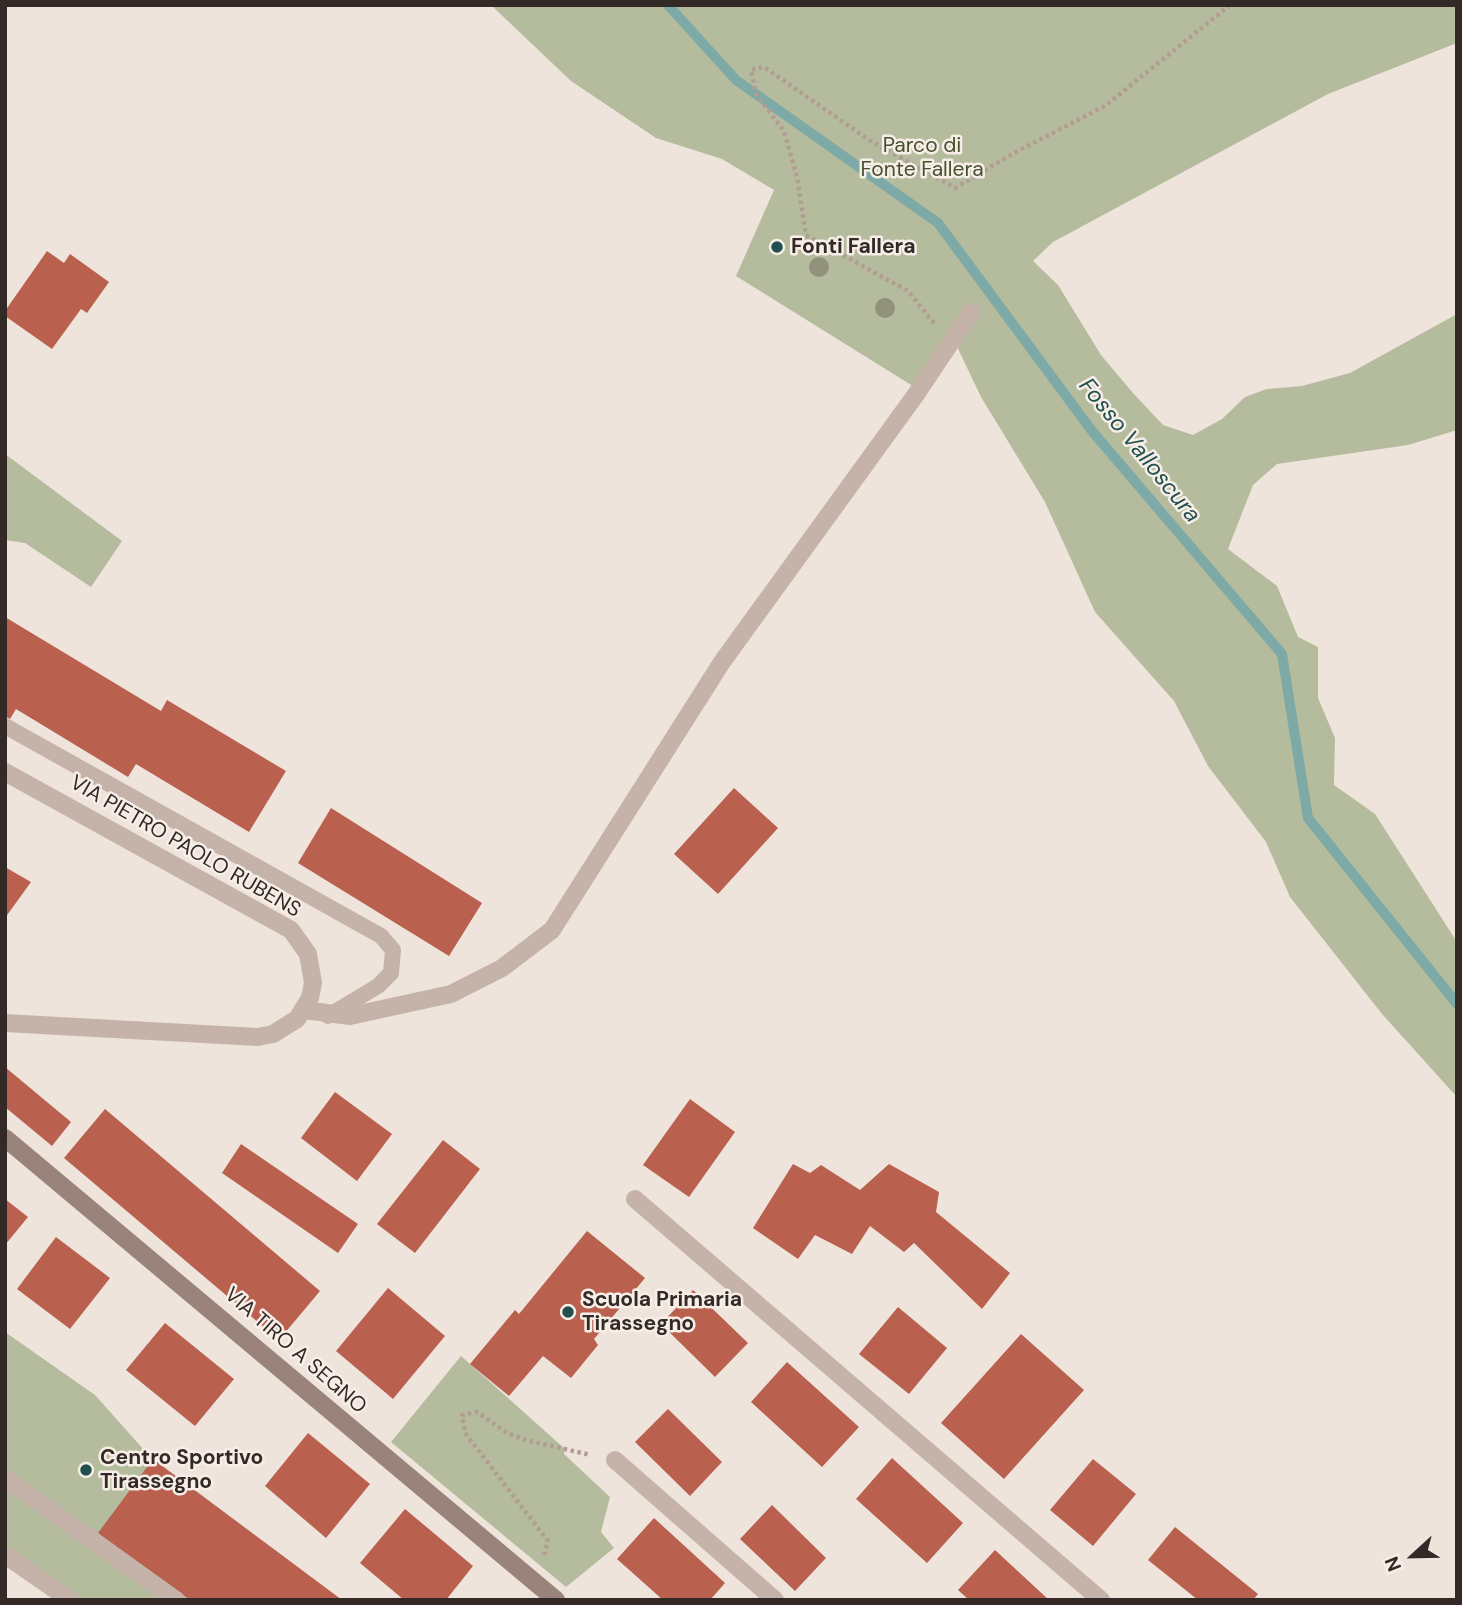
<!DOCTYPE html>
<html>
<head>
<meta charset="utf-8">
<style>
	body { margin:0 }
	#map { position:relative; width:1462px; height:1605px; overflow:hidden; background:#efe4db; font-family:"DM Sans",sans-serif }
	canvas { display:block }
	.frame { position:absolute; inset:0; border:7px solid #332a28; pointer-events:none }
	.north { position:absolute; left:1378px; top:1521px; width:70px; height:70px; -webkit-text-stroke:5px #f7eee7; paint-order:stroke; rotate:248deg; font-size:19px; font-weight:700; line-height:28px; text-align:center; color:#332a28 }
	.north::after { content:''; display:block; margin:auto; width:24px; height:32px; background:#332a28; clip-path:polygon(50% 0,100% 100%,50% 72%,0 100%) }
</style>
</head>
<body>
<div id="map">
<canvas width="1462" height="1605"></canvas>
<div class="frame"></div>
<div class="north">N</div>
</div>
<script>
const c = document.querySelector('canvas').getContext('2d');
c.lineJoin = 'round';
function fill(path, color) {
  c.fillStyle = color;
  c.fill(path, 'evenodd');
}
function poly(rows) {
  const path = new Path2D();
  for (const r of rows) {
    path.moveTo(r[0], r[1]);
    for (let i = 2; i < r.length; i += 2) path.lineTo(r[i], r[i + 1]);
  }
  return path;
}
function trace(path, color, width, dash) {
  c.strokeStyle = color;
  c.lineWidth = width;
  c.lineCap = dash ? 'butt' : 'round';
  c.setLineDash(dash || []);
  c.stroke(path);
}
function label(font, color, halo, rows, align = 'center') {
  c.font = font + ' "DM Sans",sans-serif';
  c.lineWidth = 5;
  c.setLineDash([]);
  c.textBaseline = 'middle';
  c.strokeStyle = halo;
  c.fillStyle = color;
  for (const [text, x, y, turn = 0] of rows) {
    c.save();
    c.translate(x, y);
    c.rotate((+turn || 0) * Math.PI / 180);
    c.textAlign = isNaN(turn) ? turn : align;
    if (halo) c.strokeText(text, 0, 0);
    c.fillText(text, 0, 0);
    c.restore();
  }
}
fill(poly([
	[491,5,1457,5,1457,43,1328,94,1053,242,1033,261,1058,285,1101,355,1133,393,1163,425,1193,435,1222,419,1245,397,1267,389,1302,386,1350,373,1457,314,1457,430,1408,445,1277,464,1253,485,1228,549,1277,586,1298,637,1318,647,1318,698,1335,738,1334,785,1375,814,1457,942,1457,1097,1382,1014,1290,897,1266,842,1208,766,1174,701,1095,612,1045,502,981,397,951,334,916,388,736,276,774,190,722,159,656,138,571,81],
	[5,454,122,541,91,587,25,543,5,540],
	[5,1332,95,1395,153,1460,342,1600,70,1600,5,1555],
	[461,1356,565,1449,564,1454,610,1497,601,1532,614,1548,566,1587,391,1442]
]), '#b4bc9d');
trace(poly([
	[668,5,736,80,938,223,1092,431,1282,654,1308,818,1457,1004]
]), '#7da9a7', 10);
fill(poly([
	[47,251,64,263,70,254,109,282,87,313,81,309,52,349,5,316,5,311],
	[5,617,161,711,167,700,286,771,249,832,136,764,128,777,16,709,10,719,5,716],
	[734,788,778,828,718,894,674,854],
	[331,808,482,903,449,956,298,863],
	[5,867,31,882,5,918],
	[5,1067,71,1122,52,1146,5,1107],
	[335,1092,392,1134,357,1181,301,1138],
	[690,1099,735,1132,689,1197,643,1165],
	[105,1109,320,1291,279,1340,64,1158],
	[443,1140,480,1169,415,1253,377,1224],
	[241,1144,358,1224,338,1253,222,1173],
	[793,1164,810,1173,821,1165,860,1190,889,1164,939,1192,936,1212,1010,1273,982,1309,914,1243,904,1252,870,1226,852,1254,815,1235,798,1259,753,1228],
	[5,1199,28,1217,5,1245],
	[587,1231,645,1278,594,1339,598,1345,571,1378,543,1356,509,1396,470,1364,515,1310,519,1314],
	[56,1237,110,1278,70,1329,17,1289],
	[388,1288,445,1336,393,1399,336,1351],
	[693,1290,748,1343,715,1377,661,1324],
	[898,1307,947,1348,909,1394,859,1354],
	[165,1323,234,1379,195,1426,126,1370],
	[1021,1334,1084,1390,1004,1479,941,1423],
	[787,1362,859,1427,822,1467,751,1402],
	[668,1409,722,1462,690,1496,635,1442],
	[308,1433,370,1484,326,1538,265,1486],
	[892,1458,963,1523,927,1563,856,1499],
	[153,1459,342,1600,190,1600,98,1533],
	[1093,1459,1136,1494,1093,1546,1050,1510],
	[772,1505,826,1558,795,1591,740,1539],
	[405,1509,473,1566,446,1600,404,1600,360,1563],
	[654,1518,725,1583,710,1600,663,1600,617,1559],
	[1175,1527,1258,1594,1253,1600,1198,1600,1148,1560],
	[995,1550,1049,1600,969,1600,958,1590]
]), '#b9604f');
trace(poly([
	[934,323,908,291,806,235,797,177,784,131,756,94,751,70,764,67,869,140,955,188,1014,153,1105,106,1230,5],
	[544,1555,548,1541,465,1433,462,1415,477,1412,507,1433,525,1440,591,1455]
]), '#b19d93', 4.5, [3.5, 3.5]);
trace(poly([
	[5,726,381,936,393,950,391,973,378,986,328,1016]
]), '#c5b3a9', 16);
trace(poly([
	[5,772,291,930,308,954,313,983,310,998,297,1019,273,1034,258,1037,5,1023],
	[304,1010,350,1016,451,994,502,968,552,930,722,662,917,393,971,312],
	[635,1199,1101,1600],
	[615,1460,775,1600],
	[5,1478,176,1600],
	[5,1555,70,1600]
]), '#c5b3a9', 18);
trace(poly([
	[5,1138,556,1600]
]), '#99837a', 18);
c.fillStyle = '#92927c';
for (const [x, y] of [
	[819,267],
	[885,308]
]) {
  c.beginPath();
  c.arc(x, y, 10, 0, 2 * Math.PI);
  c.fill();
}
for (const [x, y, r, color] of [
	[777,247,7,"#22504f"],
	[568,1312,7,"#22504f"],
	[86,1470,7,"#22504f"]
]) {
  const dot = new Path2D();
  dot.arc(x, y, r, 0, 2 * Math.PI);
  c.fillStyle = color;
  c.fill(dot);
  trace(dot, '#f7eee7', 2.5);
}
label('21px', '#464f2e', '#f7eee7', [
	["Parco di",922,146],
	["Fonte Fallera",922,170]
]);
label('bold 21px', '#332a28', '#f7eee7', [
	["Fonti Fallera",791,247],
	["Scuola Primaria",582,1300],
	["Tirassegno",582,1324],
	["Centro Sportivo",100,1458],
	["Tirassegno",100,1482]
], 'left');
label('21px', '#332a28', '#f7eee7', [
	["VIA PIETRO PAOLO RUBENS",185,847,30],
	["VIA TIRO A SEGNO",295,1351,41]
]);
label('italic 23px', '#22504f', '#f7eee7', [
	["Fosso Valloscura",1139,451,51]
]);
</script>
</body>
</html>
